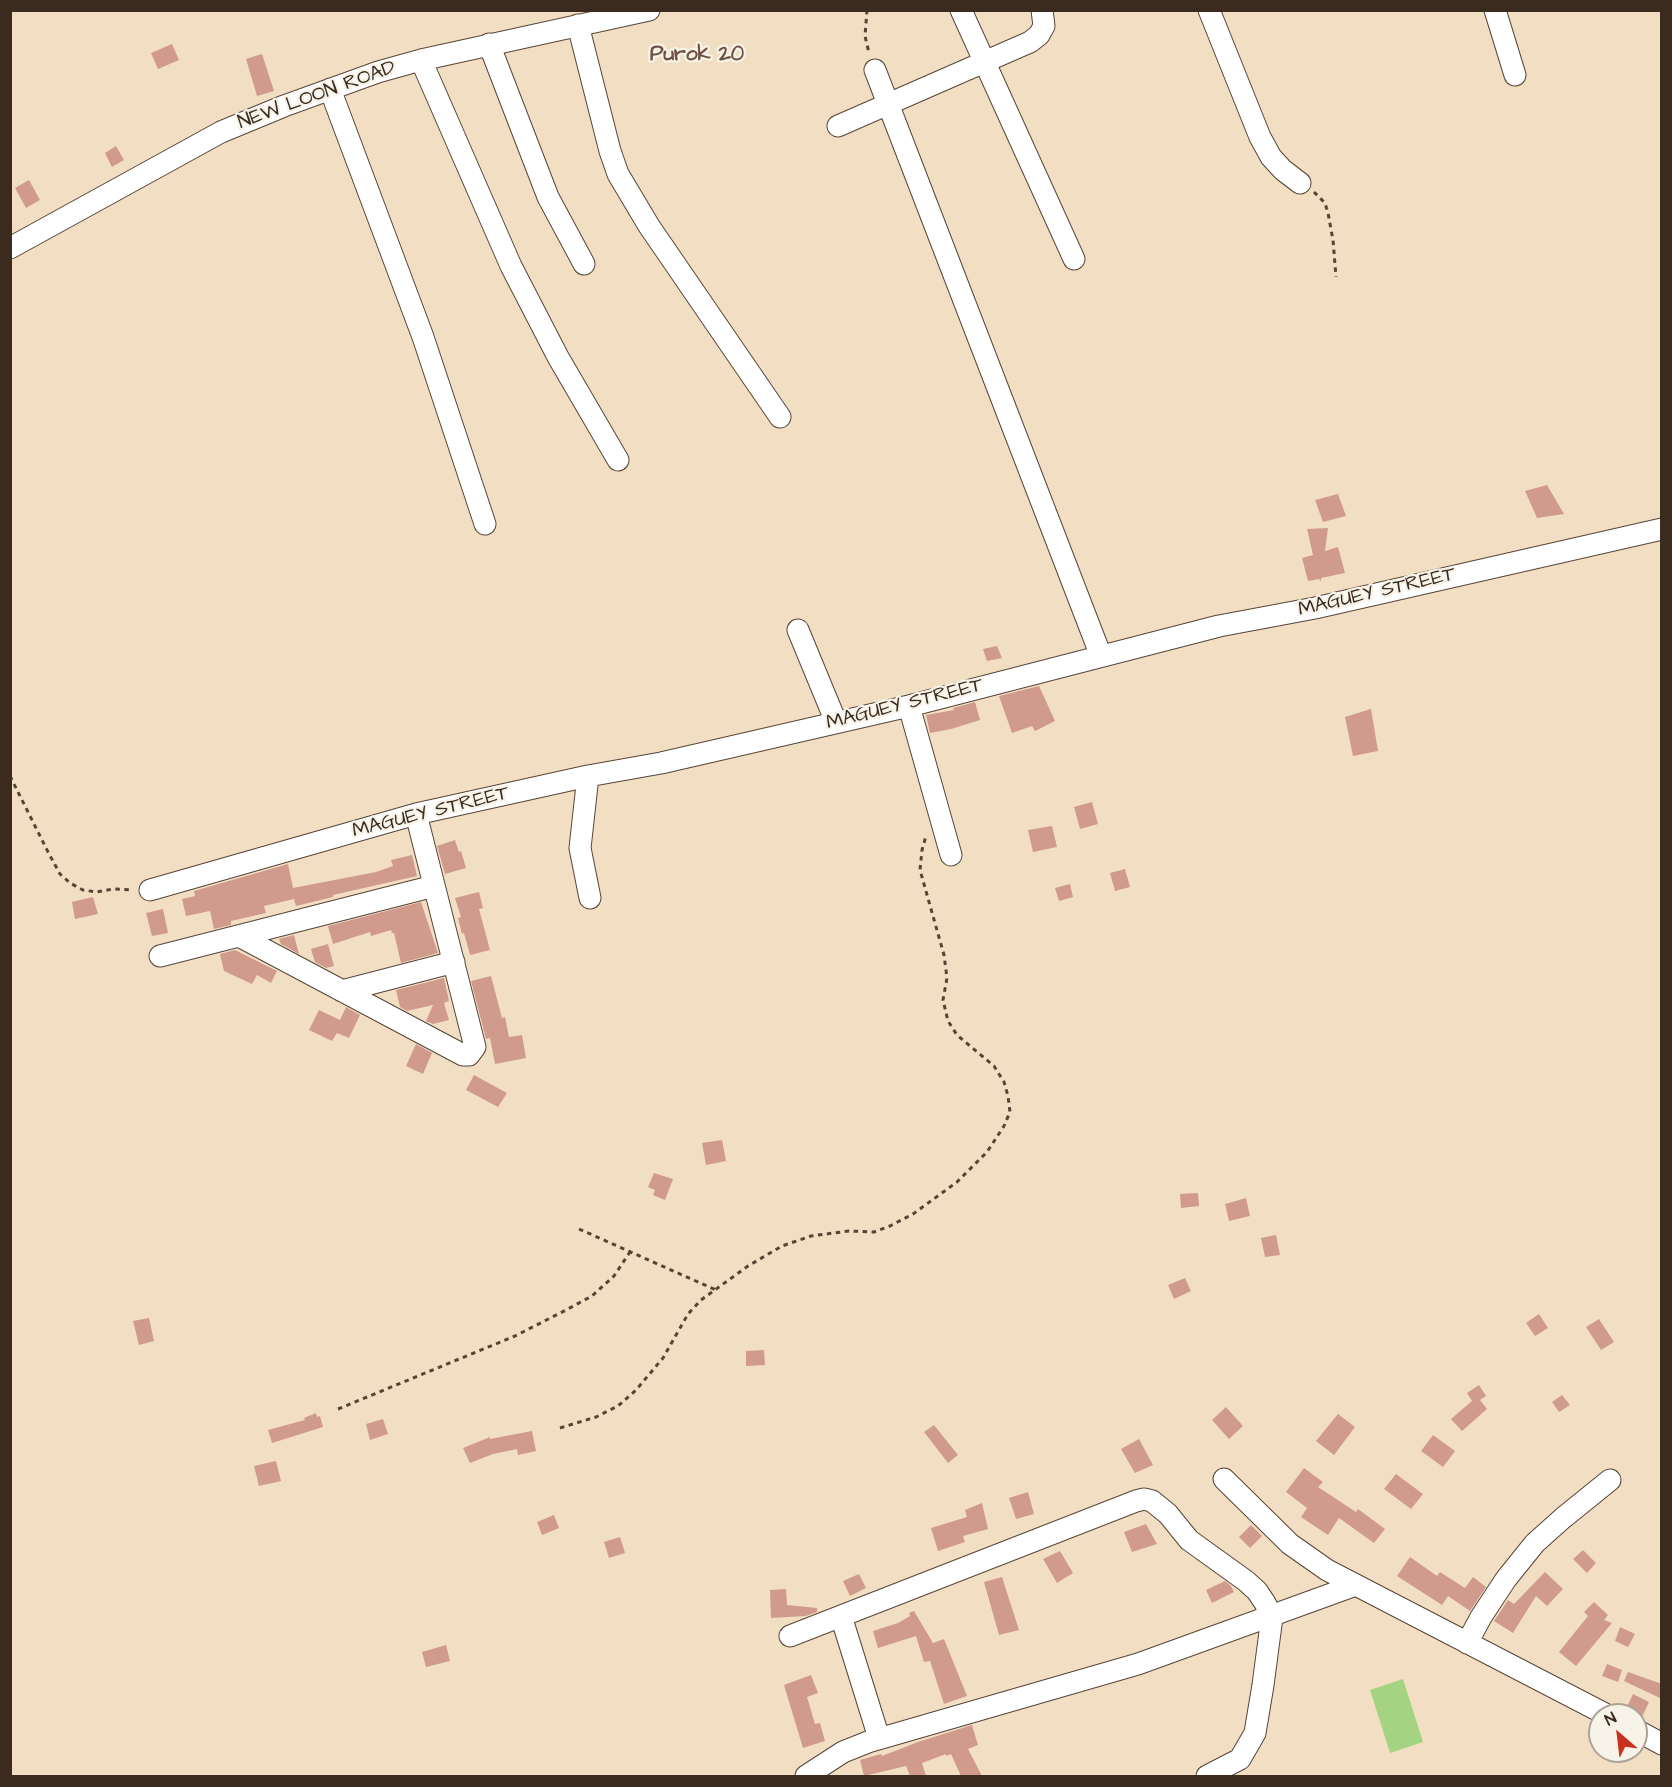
<!DOCTYPE html>
<html>
<head>
<meta charset="utf-8">
<style>
	body { margin:0 }
	#map { position:relative; width:1672px; height:1787px; overflow:hidden; background:#f2dfc3; font-family:"Architects Daughter",sans-serif }
	canvas { display:block }
	.frame { position:absolute; inset:0; border:12px solid #3b2a1e; pointer-events:none }
	.north { position:absolute; left:1588px; top:1703px; width:60px; height:60px; box-sizing:border-box; background:#f7f3e8; border:2px solid #aca397; border-radius:50%; rotate:332deg; font-size:16px; font-weight:700; line-height:24px; text-align:center; color:#3b2a1e }
	.north::after { content:''; display:block; margin:auto; width:21px; height:27px; background:#c8321e; clip-path:polygon(50% 0,100% 100%,50% 72%,0 100%) }
</style>
</head>
<body>
<div id="map">
<canvas width="1672" height="1787"></canvas>
<div class="frame"></div>
<div class="north">N</div>
</div>
<script>
const c = document.querySelector('canvas').getContext('2d');
c.lineJoin = 'round';
function fill(path, color) {
  c.fillStyle = color;
  c.fill(path, 'evenodd');
}
function poly(rows) {
  const path = new Path2D();
  for (const r of rows) {
    path.moveTo(r[0], r[1]);
    for (let i = 2; i < r.length; i += 2) path.lineTo(r[i], r[i + 1]);
  }
  return path;
}
function trace(path, color, width, dash) {
  c.strokeStyle = color;
  c.lineWidth = width;
  c.lineCap = dash ? 'butt' : 'round';
  c.setLineDash(dash || []);
  c.stroke(path);
}
function label(font, color, halo, rows, align = 'center') {
  c.font = font + ' "Architects Daughter",sans-serif';
  c.lineWidth = 4.5;
  c.setLineDash([]);
  c.textBaseline = 'middle';
  c.strokeStyle = halo;
  c.fillStyle = color;
  for (const [text, x, y, turn = 0] of rows) {
    c.save();
    c.translate(x, y);
    c.rotate((+turn || 0) * Math.PI / 180);
    c.textAlign = isNaN(turn) ? turn : align;
    if (halo) c.strokeText(text, 0, 0);
    c.fillText(text, 0, 0);
    c.restore();
  }
}
fill(poly([
	[1403,1679,1423,1742,1390,1753,1370,1690]
]), '#a4d482');
fill(poly([
	[172,44,179,60,158,69,151,53],
	[262,54,274,91,257,96,246,59],
	[116,146,124,160,112,167,105,153],
	[29,180,40,200,26,208,15,188],
	[1547,485,1564,514,1537,518,1525,491],
	[1338,494,1346,516,1323,522,1315,500],
	[1328,528,1325,551,1338,547,1345,573,1321,578,1321,581,1319,579,1308,581,1302,558,1313,555,1307,529],
	[997,646,1002,658,987,661,983,649],
	[1039,686,1055,721,1035,731,1032,726,1012,733,999,696],
	[975,702,980,720,951,729,930,733,926,715,954,710,953,708],
	[1371,709,1378,751,1353,756,1345,717],
	[1092,802,1098,824,1080,829,1074,807],
	[1052,826,1057,847,1033,852,1028,830],
	[455,840,459,852,461,851,466,868,445,874,437,846],
	[412,855,417,876,333,895,333,897,296,906,294,899,264,906,266,913,231,921,231,925,214,929,210,911,186,916,182,899,195,896,194,891,288,864,293,888,376,872,393,866,391,860],
	[1125,869,1130,887,1115,891,1110,873],
	[1070,884,1073,897,1059,901,1055,888],
	[479,892,483,908,479,909,490,950,470,955,464,933,462,934,458,918,461,917,455,898],
	[93,897,98,914,75,919,72,902],
	[421,902,438,953,401,963,394,933,392,933,391,930,371,936,370,932,333,944,328,926],
	[163,909,168,933,152,936,146,913],
	[294,935,299,954,281,944,279,939],
	[328,944,334,966,326,968,315,962,311,949],
	[235,950,277,971,271,983,257,975,252,984,224,971,220,954],
	[491,976,502,1018,505,1017,509,1037,522,1035,526,1058,495,1064,490,1038,486,1039,471,981],
	[444,978,449,1001,444,1003,449,1020,433,1024,426,1021,433,1005,407,1011,400,1007,396,990],
	[346,1007,360,1015,349,1038,337,1033,332,1041,309,1030,319,1010,340,1020],
	[416,1044,432,1053,423,1074,406,1066],
	[474,1075,507,1093,498,1107,466,1090],
	[722,1140,726,1161,706,1165,702,1143],
	[654,1173,673,1179,665,1200,653,1195,655,1190,648,1187],
	[1198,1193,1199,1206,1181,1208,1180,1194],
	[1246,1198,1250,1216,1229,1221,1225,1204],
	[1276,1235,1280,1255,1265,1257,1261,1238],
	[1185,1278,1191,1291,1174,1299,1168,1285],
	[1539,1314,1548,1328,1535,1336,1526,1323],
	[149,1318,154,1341,139,1345,133,1321],
	[1599,1319,1614,1342,1601,1350,1586,1327],
	[764,1350,765,1365,746,1366,746,1351],
	[1479,1385,1486,1396,1480,1400,1487,1409,1462,1431,1451,1419,1472,1401,1467,1393],
	[1562,1395,1570,1405,1559,1412,1552,1402],
	[1226,1407,1243,1426,1229,1439,1212,1420],
	[316,1413,317,1417,320,1416,323,1427,272,1443,268,1430,305,1420,304,1418],
	[1338,1414,1355,1427,1334,1455,1316,1441],
	[383,1419,388,1434,370,1440,366,1424],
	[934,1425,958,1455,948,1463,924,1432],
	[532,1431,536,1451,518,1455,517,1449,493,1454,470,1463,463,1448,490,1437,490,1439],
	[1433,1435,1455,1451,1443,1467,1421,1451],
	[1139,1439,1153,1465,1135,1473,1121,1449],
	[276,1461,281,1481,259,1486,254,1466],
	[1304,1468,1323,1482,1318,1487,1356,1512,1358,1509,1385,1529,1374,1543,1339,1518,1328,1535,1301,1517,1307,1508,1286,1492],
	[1396,1474,1423,1494,1411,1509,1384,1489],
	[1028,1492,1034,1514,1016,1519,1009,1498],
	[982,1503,988,1529,963,1536,965,1542,938,1551,931,1528,967,1517,965,1510],
	[554,1515,559,1528,542,1535,537,1522],
	[1146,1524,1157,1544,1132,1552,1124,1532],
	[1251,1525,1262,1536,1250,1548,1239,1537],
	[620,1537,625,1553,609,1558,604,1542],
	[1583,1550,1596,1563,1587,1573,1573,1559],
	[1060,1551,1073,1573,1057,1583,1043,1559],
	[1410,1557,1437,1576,1440,1572,1465,1588,1473,1577,1486,1587,1470,1611,1448,1596,1442,1605,1397,1576],
	[1545,1572,1563,1589,1547,1606,1536,1596,1513,1633,1494,1621,1508,1600,1514,1604],
	[859,1574,866,1588,850,1596,843,1581],
	[1002,1577,1019,1630,999,1635,984,1582],
	[1225,1581,1231,1586,1234,1592,1212,1603,1206,1590],
	[786,1589,787,1605,817,1608,817,1612,806,1616,771,1618,770,1590],
	[1594,1602,1608,1615,1604,1620,1612,1623,1576,1666,1559,1652,1588,1616,1584,1612],
	[914,1611,933,1643,944,1639,967,1696,944,1704,930,1661,924,1662,916,1636,878,1648,873,1631,898,1623,910,1616,909,1613],
	[1620,1627,1635,1634,1628,1647,1615,1641],
	[446,1645,450,1661,426,1667,422,1652],
	[1607,1664,1622,1670,1618,1682,1602,1676],
	[1628,1672,1662,1684,1662,1699,1624,1681],
	[811,1675,818,1693,807,1697,815,1724,820,1723,825,1741,803,1748,784,1685],
	[1633,1694,1649,1702,1642,1717,1626,1709],
	[972,1725,978,1745,968,1749,982,1776,961,1776,951,1754,946,1756,946,1754,922,1763,926,1776,910,1776,906,1766,864,1776,860,1760,881,1754,882,1756,918,1742]
]), '#d09a8c');
const minor = poly([
	[961,10,1074,259],
	[1209,10,1260,137,1271,157,1283,170,1300,183],
	[1495,10,1515,75],
	[578,25,610,151,618,174,649,226,780,417],
	[489,44,548,197,584,264],
	[421,60,511,266,558,357,618,460],
	[875,70,1101,656],
	[330,89,423,337,485,524],
	[838,126,1030,42,1039,35,1044,26,1042,10],
	[10,248,221,132,284,106,378,72,421,60,649,10],
	[798,630,836,722],
	[909,706,951,855],
	[588,776,580,848,590,898],
	[150,890,416,814,588,776,661,763,909,706,1219,626,1315,608,1662,529],
	[239,936,463,1055,469,1055,475,1047,416,814],
	[160,956,434,886],
	[342,991,454,962],
	[1224,1479,1290,1544,1327,1570,1607,1715],
	[841,1616,879,1738],
	[790,1636,1136,1501,1144,1499,1152,1501,1168,1514,1189,1540,1246,1581,1257,1591,1265,1603,1272,1617,1263,1685,1255,1733,1240,1759,1207,1776],
	[1467,1643,1481,1617,1506,1579,1535,1543,1563,1518,1610,1480],
	[1636,1730,1662,1744],
	[806,1776,843,1752,868,1742,1138,1664,1356,1585]
]);
trace(minor, '#564537', 23);
trace(poly([
	[867,10,865,36,869,53],
	[1314,192,1325,203,1328,213,1333,240,1336,277],
	[10,776,48,852,60,874,70,883,83,890,96,892,113,889,132,890],
	[579,1229,716,1290],
	[338,1409,515,1336,566,1310,592,1296,614,1276,630,1252],
	[560,1428,596,1417,618,1406,636,1390,663,1358,688,1314,701,1300,748,1266,782,1246,811,1236,849,1231,874,1232,890,1226,913,1214,957,1182,987,1152,1004,1126,1010,1112,1008,1096,1004,1082,994,1066,957,1035,948,1021,943,1000,947,978,944,955,920,870,922,850,926,836]
]), '#564537', 3, [4.5, 4.5]);
trace(minor, '#fff', 21);
label('20px', '#3b2a1e', '#f7f3e8', [
	["NEW LOON ROAD",317,96,-20],
	["MAGUEY STREET",1377,593,-13],
	["MAGUEY STREET",905,705,-14],
	["MAGUEY STREET",431,813,-14]
]);
label('bold 21px', '#6f5144', '#f7f3e8', [
	["Purok 20",697,56]
]);
</script>
</body>
</html>
